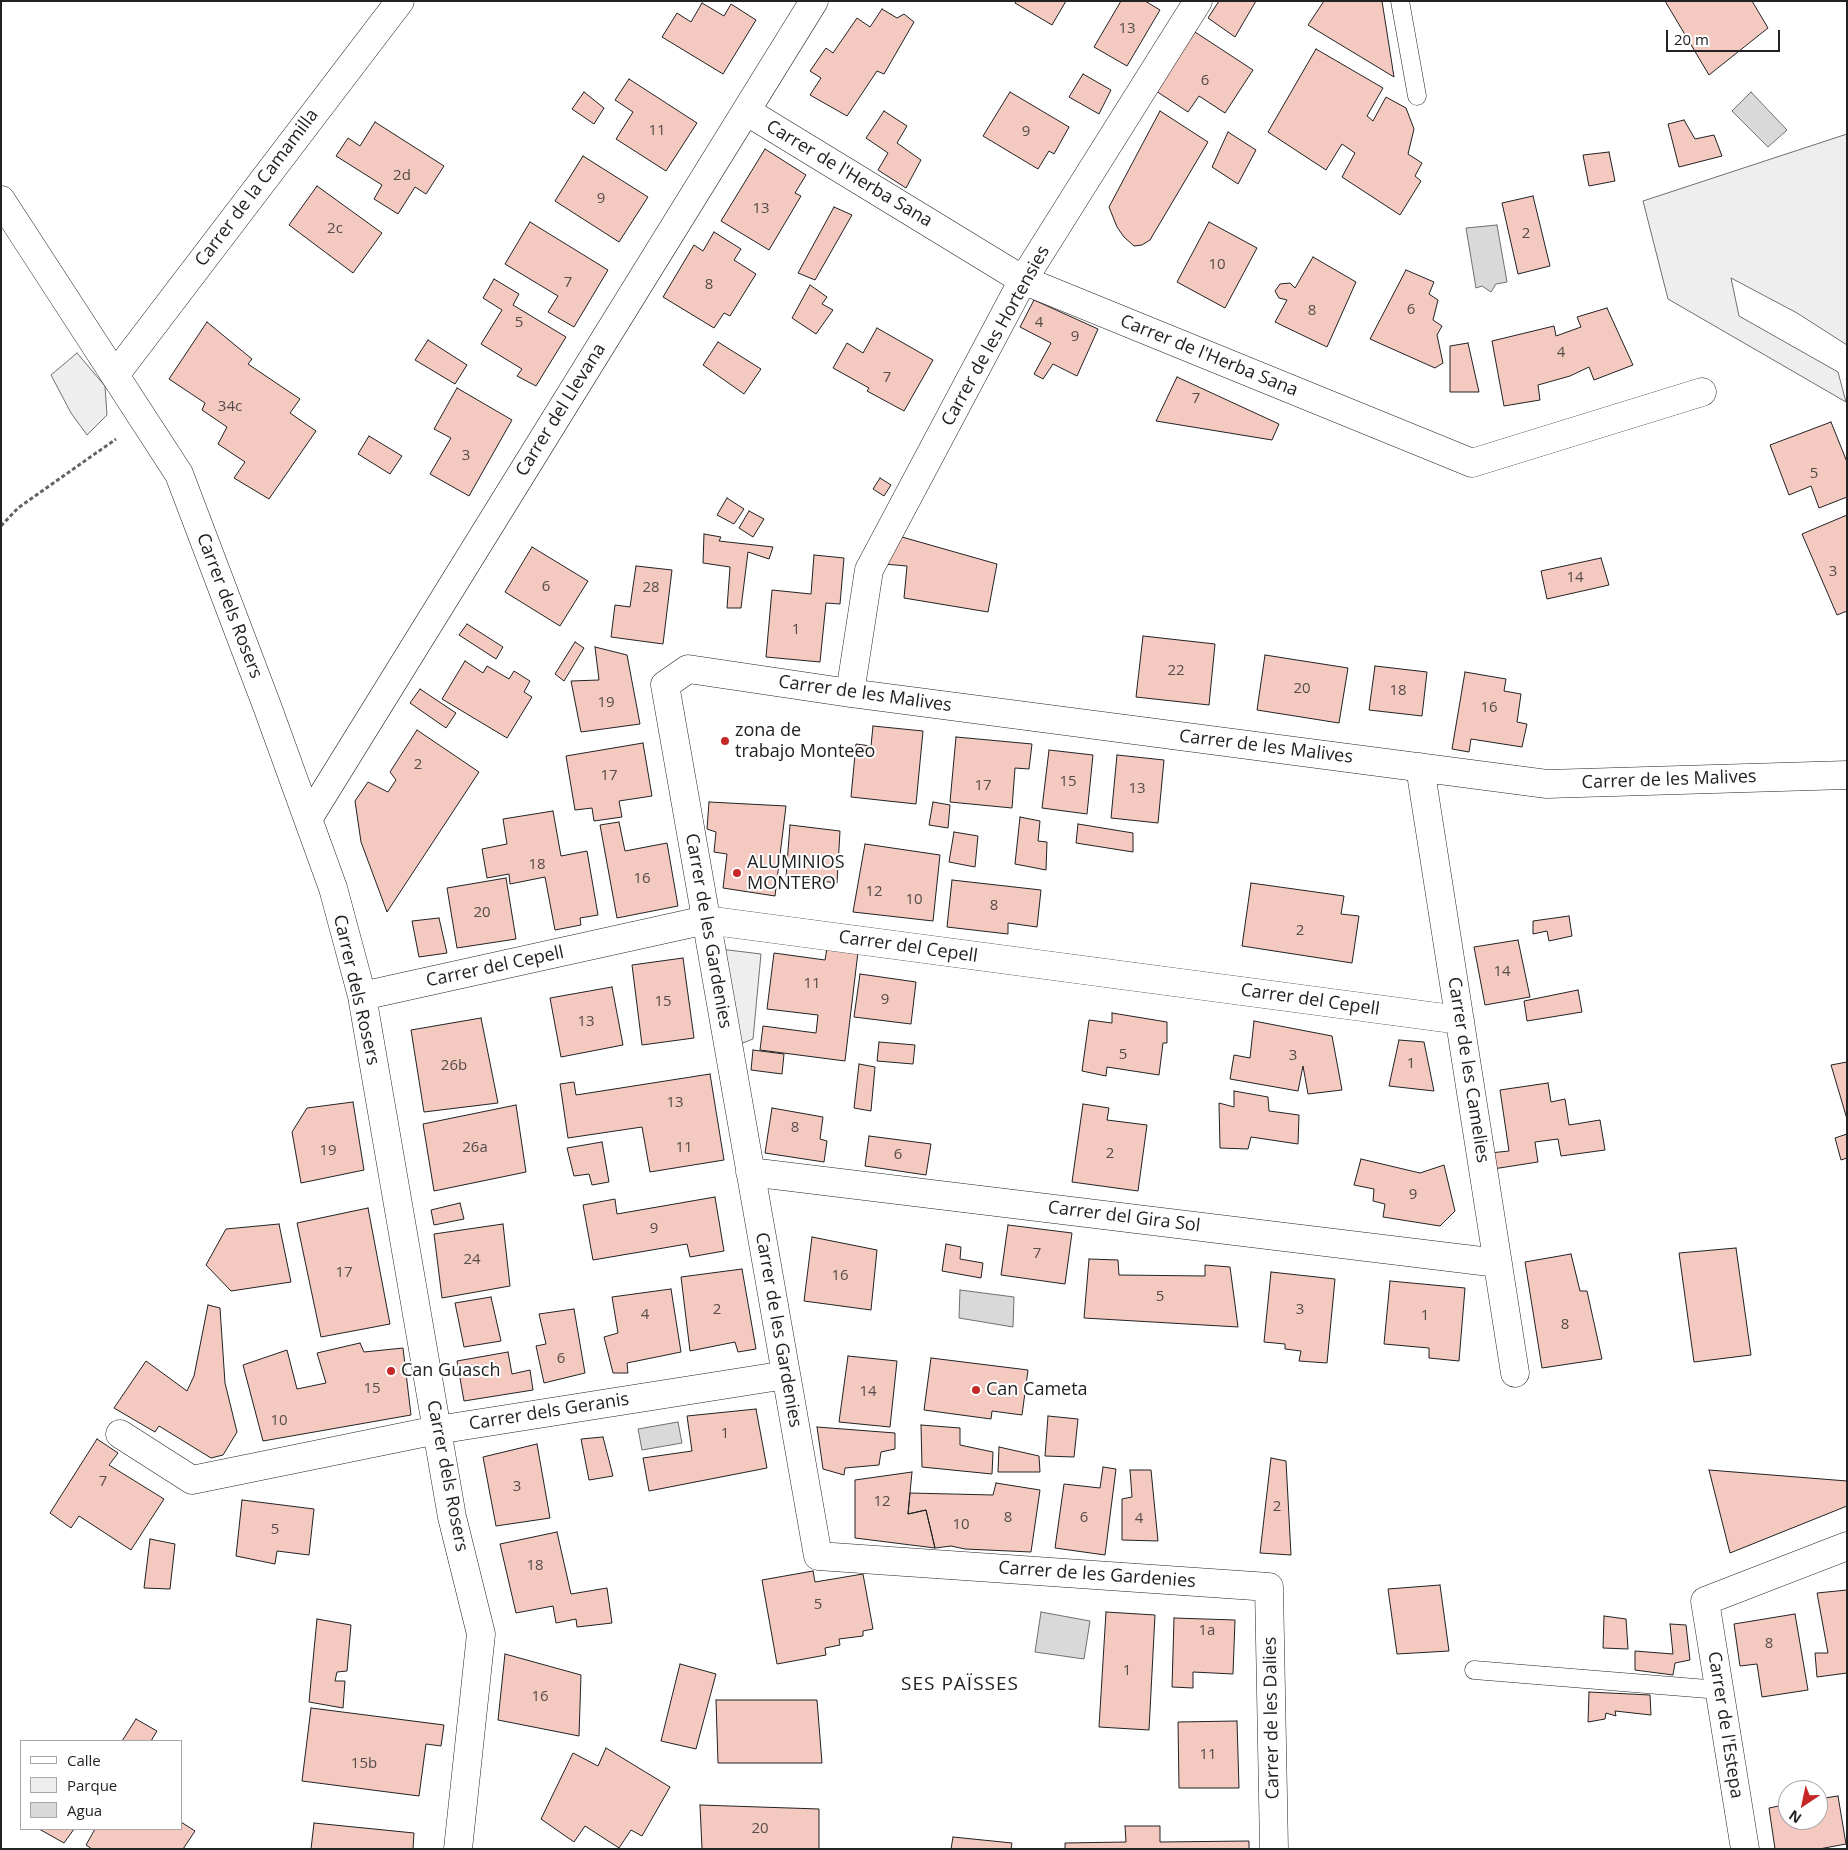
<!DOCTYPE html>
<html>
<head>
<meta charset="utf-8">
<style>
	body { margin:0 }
	#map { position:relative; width:1848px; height:1850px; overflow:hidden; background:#fff; font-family:"Open Sans",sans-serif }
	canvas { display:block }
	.frame { position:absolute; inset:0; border:2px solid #222; pointer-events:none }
	.legend { position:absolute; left:20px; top:1740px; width:162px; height:90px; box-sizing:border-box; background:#fff; border:1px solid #a7a7a7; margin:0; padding:6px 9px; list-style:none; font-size:15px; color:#222 }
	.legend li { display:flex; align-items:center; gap:10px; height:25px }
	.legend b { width:25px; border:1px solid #a7a7a7 }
	.north { position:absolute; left:1778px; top:1780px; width:50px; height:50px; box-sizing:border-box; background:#fff; border:1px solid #a7a7a7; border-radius:50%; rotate:214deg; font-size:14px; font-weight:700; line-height:20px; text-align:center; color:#222 }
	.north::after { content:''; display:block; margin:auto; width:18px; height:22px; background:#c62828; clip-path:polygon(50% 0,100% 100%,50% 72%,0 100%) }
	.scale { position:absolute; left:1666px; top:30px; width:114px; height:22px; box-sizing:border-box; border:2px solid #222; border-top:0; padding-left:6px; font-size:15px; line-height:18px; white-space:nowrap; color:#222; -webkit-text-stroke:4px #fff; paint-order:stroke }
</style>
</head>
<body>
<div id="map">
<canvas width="1848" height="1850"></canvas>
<div class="frame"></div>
<ul class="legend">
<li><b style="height:6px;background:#fff"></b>Calle</li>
<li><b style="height:14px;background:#eee"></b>Parque</li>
<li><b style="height:14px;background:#d9d9d9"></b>Agua</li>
</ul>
<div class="north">N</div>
<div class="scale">20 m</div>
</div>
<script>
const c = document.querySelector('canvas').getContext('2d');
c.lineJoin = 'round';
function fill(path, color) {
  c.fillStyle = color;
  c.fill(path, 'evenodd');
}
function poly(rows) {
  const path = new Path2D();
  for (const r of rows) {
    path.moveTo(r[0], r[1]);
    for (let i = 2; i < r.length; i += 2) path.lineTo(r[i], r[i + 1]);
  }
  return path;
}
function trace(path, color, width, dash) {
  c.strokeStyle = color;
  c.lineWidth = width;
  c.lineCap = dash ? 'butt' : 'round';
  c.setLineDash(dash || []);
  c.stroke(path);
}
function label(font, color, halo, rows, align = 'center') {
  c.font = font + ' "Open Sans",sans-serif';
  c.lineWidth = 4;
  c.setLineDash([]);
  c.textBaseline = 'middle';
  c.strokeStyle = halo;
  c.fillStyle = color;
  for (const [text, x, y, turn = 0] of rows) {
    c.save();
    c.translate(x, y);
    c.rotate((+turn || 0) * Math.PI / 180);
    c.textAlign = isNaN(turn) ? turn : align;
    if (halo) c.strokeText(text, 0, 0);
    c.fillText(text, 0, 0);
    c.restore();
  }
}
const green = poly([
	[1847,134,1847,345,1797,313,1731,278,1739,316,1838,372,1846,402,1668,299,1643,201,1847,134],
	[77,353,105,386,107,415,87,435,71,413,51,375,77,353],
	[720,949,761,954,753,1039,735,1046,720,949]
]);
fill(green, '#eee');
trace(green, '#6f6f6f', 1);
const water = poly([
	[1751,92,1787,130,1768,147,1732,111,1751,92],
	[1497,225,1507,282,1496,284,1491,292,1482,286,1476,288,1466,228,1497,225],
	[960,1290,1014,1297,1013,1327,959,1318,960,1290],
	[678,1422,682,1443,642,1450,638,1429,678,1422],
	[1041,1612,1090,1621,1084,1659,1035,1652,1041,1612]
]);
fill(water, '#d9d9d9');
trace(water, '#6f6f6f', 1);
const building = poly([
	[1016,1,1066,1,1052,25,1015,3,1016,1],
	[1121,1,1145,1,1160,10,1127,66,1094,47,1121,1],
	[1219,1,1256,1,1235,37,1208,18,1219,1],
	[1324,1,1382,1,1394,77,1308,25,1324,1],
	[1665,1,1752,1,1768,28,1709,75,1665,1],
	[702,3,724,16,731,4,756,20,723,74,662,37,677,13,691,22,702,3],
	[882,9,897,18,904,14,914,22,884,74,877,71,847,116,810,95,821,78,810,71,826,48,833,53,857,18,870,27,882,9],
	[1195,32,1253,70,1225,113,1199,96,1188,112,1156,91,1195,32],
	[1316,49,1383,88,1367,116,1373,121,1386,97,1406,108,1414,129,1408,154,1422,163,1415,176,1421,181,1400,215,1342,177,1355,153,1342,144,1326,170,1268,132,1316,49],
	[1083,74,1111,90,1099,114,1069,97,1083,74],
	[629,79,697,123,666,171,616,139,633,112,615,100,629,79],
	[584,92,604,108,594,124,572,109,584,92],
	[1010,92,1069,127,1054,154,1049,151,1038,169,983,136,1010,92],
	[884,111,907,126,897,143,921,160,906,188,878,170,888,153,866,138,884,111],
	[1160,111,1208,142,1150,240,1142,245,1134,246,1124,237,1117,227,1109,207,1160,111],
	[1684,120,1695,139,1714,135,1722,156,1679,167,1668,124,1684,120],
	[375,122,444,166,426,194,415,187,398,214,374,199,382,185,336,156,348,138,360,146,375,122],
	[1228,132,1256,150,1238,184,1212,167,1228,132],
	[765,149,806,175,795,193,801,196,769,250,721,221,765,149],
	[1609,152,1615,181,1589,186,1583,155,1609,152],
	[583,156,648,197,619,242,555,201,583,156],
	[317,186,382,233,353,273,289,225,317,186],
	[1533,196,1550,266,1518,274,1502,203,1533,196],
	[834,207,852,215,815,280,798,273,834,207],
	[530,222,608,270,574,327,548,312,558,296,505,264,530,222],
	[1209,222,1257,248,1225,308,1177,282,1209,222],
	[714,232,741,249,734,260,756,274,730,316,724,313,714,328,663,297,694,245,703,251,714,232],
	[1313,257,1356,282,1327,347,1275,322,1287,300,1279,298,1275,291,1280,284,1290,283,1295,288,1313,257],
	[1406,270,1434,282,1429,294,1438,300,1433,320,1442,326,1437,335,1443,363,1435,368,1370,339,1406,270],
	[494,279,519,294,513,305,566,337,536,386,517,376,522,369,481,344,502,310,483,298,494,279],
	[810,285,827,297,822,304,833,310,816,334,792,318,810,285],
	[1034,300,1098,329,1077,376,1053,364,1043,379,1034,374,1051,343,1020,327,1034,300],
	[1607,308,1633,365,1594,380,1589,367,1570,376,1538,385,1540,400,1504,406,1492,341,1554,326,1556,336,1581,327,1577,317,1607,308],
	[207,322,252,359,248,364,300,399,290,413,316,431,269,499,234,478,245,462,218,444,227,427,202,410,205,403,169,379,207,322],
	[877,328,933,360,904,411,867,391,869,388,833,368,847,343,863,353,877,328],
	[428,340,467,365,455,384,415,360,428,340],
	[718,342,761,369,744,394,703,365,718,342],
	[1468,343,1479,392,1450,392,1450,346,1468,343],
	[1177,377,1279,424,1272,440,1156,421,1177,377],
	[457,388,512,420,469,496,430,474,451,438,434,429,457,388],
	[1831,422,1847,462,1847,497,1819,508,1811,486,1789,495,1770,445,1831,422],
	[369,436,402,456,390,474,358,454,369,436],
	[880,478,891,485,884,496,873,489,880,478],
	[727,498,744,509,734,524,717,515,727,498],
	[749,511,764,519,753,537,739,528,749,511],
	[1847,515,1847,611,1837,615,1802,534,1847,515],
	[704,534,721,537,719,541,773,547,769,559,748,552,741,608,727,608,730,567,703,563,704,534],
	[902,537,997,564,988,612,904,598,907,566,884,564,902,537],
	[532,547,588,581,560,626,505,592,532,547],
	[814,555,844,558,840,604,826,603,820,662,766,657,772,590,811,594,814,555],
	[1601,558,1609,585,1547,599,1541,571,1601,558],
	[636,566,672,570,663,644,611,637,615,605,630,607,636,566],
	[467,624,503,647,496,659,459,635,467,624],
	[1143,636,1215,644,1209,705,1136,697,1143,636],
	[575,642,584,648,564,681,555,674,575,642],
	[595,647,627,655,640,724,581,732,571,681,599,680,595,647],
	[1265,655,1348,668,1339,723,1257,710,1265,655],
	[465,661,483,673,487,666,509,679,514,671,530,681,524,692,532,697,507,738,442,699,465,661],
	[1375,666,1427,672,1422,716,1369,710,1375,666],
	[1465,672,1506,679,1504,691,1521,694,1517,722,1527,724,1522,747,1471,739,1469,752,1452,749,1465,672],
	[420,689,456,713,446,728,410,703,420,689],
	[873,726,923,731,916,804,851,797,856,744,871,746,873,726],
	[417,730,479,772,387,912,361,842,355,801,368,782,388,792,396,780,390,772,417,730],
	[956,737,1032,744,1029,769,1015,768,1012,808,950,802,956,737],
	[643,743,652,796,619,801,622,817,594,821,592,808,575,810,566,756,643,743],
	[1049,750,1093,755,1087,814,1042,808,1049,750],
	[1117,755,1164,760,1158,823,1111,818,1117,755],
	[709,802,786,806,775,896,723,888,727,854,714,852,716,832,707,829,709,802],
	[933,802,950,805,948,828,929,825,933,802],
	[553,811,561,856,587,851,598,915,580,918,581,925,555,930,545,877,510,884,509,874,487,878,482,849,507,844,503,819,553,811],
	[1020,817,1040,821,1038,841,1047,842,1046,870,1015,864,1020,817],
	[619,822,625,851,667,843,678,906,617,918,600,825,619,822],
	[1078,824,1133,833,1133,852,1076,843,1078,824],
	[790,825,840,831,837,883,786,877,790,825],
	[954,832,978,836,975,867,949,862,954,832],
	[865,844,940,855,933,921,853,912,865,844],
	[506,878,516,939,457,948,447,888,506,878],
	[952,880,1041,890,1037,927,1008,923,1008,934,947,927,952,880],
	[1251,883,1344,896,1341,914,1359,916,1352,963,1242,946,1251,883],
	[1569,916,1572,936,1549,941,1547,931,1533,934,1533,921,1569,916],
	[439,918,447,953,419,957,412,921,439,918],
	[1518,940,1530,997,1485,1005,1474,947,1518,940],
	[827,948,858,952,845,1061,760,1050,763,1026,816,1033,818,1015,767,1009,774,953,825,960,827,948],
	[683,958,694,1038,642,1045,632,965,683,958],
	[860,974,916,982,911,1024,854,1017,860,974],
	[612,987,623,1045,561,1057,550,998,612,987],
	[1578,990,1582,1012,1527,1021,1524,1001,1578,990],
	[1112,1013,1167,1022,1167,1043,1163,1043,1159,1075,1107,1067,1106,1076,1082,1071,1089,1020,1112,1023,1112,1013],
	[481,1018,498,1103,424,1112,411,1030,481,1018],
	[1254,1021,1332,1036,1342,1090,1308,1094,1303,1066,1298,1091,1230,1079,1234,1055,1250,1058,1254,1021],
	[1399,1040,1424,1042,1434,1091,1389,1086,1399,1040],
	[879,1042,915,1045,913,1064,877,1061,879,1042],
	[753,1050,784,1054,782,1074,751,1070,753,1050],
	[1847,1062,1847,1119,1831,1065,1847,1062],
	[859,1064,875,1067,871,1111,854,1108,859,1064],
	[710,1074,724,1160,650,1172,642,1127,568,1138,560,1084,574,1082,576,1095,710,1074],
	[1548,1083,1551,1102,1565,1099,1569,1125,1600,1120,1605,1150,1561,1156,1558,1139,1535,1142,1538,1162,1493,1169,1490,1153,1509,1151,1500,1090,1548,1083],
	[1234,1091,1268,1097,1269,1111,1299,1115,1298,1144,1251,1137,1248,1149,1220,1148,1219,1103,1234,1107,1234,1091],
	[353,1102,364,1170,301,1183,292,1132,307,1108,353,1102],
	[1083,1104,1109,1108,1107,1120,1147,1125,1138,1191,1072,1182,1083,1104],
	[516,1105,526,1172,434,1191,423,1124,516,1105],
	[772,1108,823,1117,820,1139,827,1141,824,1162,765,1153,772,1108],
	[1847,1134,1847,1158,1841,1160,1835,1138,1847,1134],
	[869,1136,931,1144,926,1175,865,1166,869,1136],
	[602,1142,609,1182,592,1185,589,1174,574,1176,567,1148,602,1142],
	[1361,1159,1420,1173,1444,1165,1455,1211,1440,1226,1383,1217,1385,1204,1373,1201,1374,1189,1354,1185,1361,1159],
	[715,1197,724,1251,690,1257,687,1244,593,1260,583,1205,615,1199,617,1214,715,1197],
	[460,1203,464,1219,434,1225,431,1210,460,1203],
	[368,1208,390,1324,321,1337,297,1223,368,1208],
	[279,1224,291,1282,231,1291,206,1265,226,1229,279,1224],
	[503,1224,510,1286,442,1298,434,1234,503,1224],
	[1008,1225,1072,1233,1065,1284,1001,1275,1008,1225],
	[812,1237,877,1250,871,1310,804,1301,812,1237],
	[946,1244,961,1247,960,1259,983,1263,981,1278,942,1271,946,1244],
	[1736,1248,1751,1355,1694,1362,1679,1253,1736,1248],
	[1571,1254,1580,1291,1587,1291,1602,1359,1542,1368,1525,1262,1571,1254],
	[1089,1259,1118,1260,1119,1275,1205,1276,1205,1265,1230,1267,1238,1327,1084,1318,1089,1259],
	[742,1269,756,1349,738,1352,735,1342,690,1351,681,1277,742,1269],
	[1271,1272,1335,1279,1327,1363,1299,1361,1301,1351,1285,1349,1285,1344,1264,1342,1271,1272],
	[1390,1281,1465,1288,1459,1361,1429,1358,1429,1348,1384,1344,1390,1281],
	[671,1289,681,1352,627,1363,628,1373,613,1373,604,1337,618,1333,612,1297,671,1289],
	[491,1297,501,1341,464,1347,455,1303,491,1297],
	[208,1305,220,1308,225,1383,237,1432,223,1455,211,1458,159,1426,155,1432,114,1408,146,1361,187,1391,194,1376,208,1305],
	[574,1309,585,1373,544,1383,536,1346,546,1344,539,1314,574,1309],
	[360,1343,364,1352,403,1348,411,1415,263,1441,243,1365,287,1350,297,1389,326,1383,317,1353,360,1343],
	[508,1352,512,1374,530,1370,533,1390,464,1401,457,1361,508,1352],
	[848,1356,897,1361,890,1427,839,1422,848,1356],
	[931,1358,1028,1370,1022,1415,992,1411,991,1419,924,1410,931,1358],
	[756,1409,767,1468,649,1491,643,1458,692,1451,687,1416,756,1409],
	[1048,1416,1078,1419,1074,1457,1045,1456,1048,1416],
	[921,1425,960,1428,960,1445,993,1452,992,1474,922,1467,921,1425],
	[817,1427,895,1433,895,1449,881,1452,879,1465,845,1468,844,1475,823,1469,817,1427],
	[603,1437,613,1476,589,1480,581,1439,603,1437],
	[97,1439,118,1453,109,1465,164,1499,131,1550,79,1516,71,1528,50,1513,97,1439],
	[537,1444,550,1518,496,1526,483,1457,537,1444],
	[999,1447,1039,1456,1040,1472,998,1472,999,1447],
	[1271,1458,1286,1461,1291,1555,1260,1553,1271,1458],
	[1103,1467,1116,1469,1105,1555,1055,1548,1064,1484,1100,1488,1103,1467],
	[1130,1470,1151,1470,1158,1541,1122,1540,1122,1499,1132,1497,1130,1470],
	[1709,1470,1847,1481,1847,1506,1730,1553,1709,1470],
	[912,1472,908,1514,926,1510,935,1548,855,1538,855,1480,912,1472],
	[996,1483,1040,1490,1031,1552,965,1549,951,1546,935,1548,926,1510,908,1514,910,1493,993,1495,996,1483],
	[242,1500,314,1509,309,1555,277,1551,275,1564,236,1556,242,1500],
	[557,1532,571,1594,607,1588,612,1623,577,1627,576,1619,556,1623,553,1606,516,1613,500,1544,557,1532],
	[150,1539,175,1544,170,1589,144,1588,150,1539],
	[813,1571,815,1582,863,1574,873,1629,863,1631,863,1636,839,1639,840,1645,825,1648,826,1655,777,1664,762,1580,813,1571],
	[1440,1585,1449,1651,1397,1654,1388,1589,1440,1585],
	[1847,1590,1847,1673,1817,1677,1815,1653,1828,1653,1817,1593,1847,1590],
	[1106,1612,1155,1615,1149,1730,1099,1727,1106,1612],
	[1795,1614,1808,1690,1762,1697,1757,1664,1740,1666,1734,1624,1795,1614],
	[1604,1616,1626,1619,1628,1649,1603,1648,1604,1616],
	[1174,1618,1235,1620,1233,1674,1193,1672,1193,1688,1172,1687,1174,1618],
	[317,1619,351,1625,347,1671,337,1672,335,1681,345,1681,343,1708,309,1702,317,1619],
	[1670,1624,1686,1625,1690,1660,1675,1663,1673,1675,1635,1670,1635,1651,1673,1654,1670,1624],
	[505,1654,581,1675,579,1736,498,1720,505,1654],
	[680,1664,716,1674,696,1749,661,1741,680,1664],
	[1589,1692,1650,1695,1651,1715,1615,1711,1616,1716,1606,1713,1605,1719,1588,1722,1589,1692],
	[716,1700,817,1700,822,1763,718,1763,716,1700],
	[311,1708,444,1725,441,1746,426,1744,419,1796,302,1781,311,1708],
	[136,1719,157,1731,151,1741,122,1741,136,1719],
	[1237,1721,1239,1788,1179,1788,1178,1722,1237,1721],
	[606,1748,670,1787,642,1836,631,1830,619,1848,585,1826,574,1842,541,1819,573,1753,598,1766,606,1748],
	[1838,1796,1846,1844,1819,1849,1775,1849,1769,1808,1788,1804,1788,1820,1818,1820,1818,1799,1838,1796],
	[700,1805,819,1809,819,1849,702,1849,700,1805],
	[181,1822,195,1831,183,1849,92,1849,86,1845,95,1829,181,1829,181,1822],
	[314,1823,414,1833,413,1849,311,1849,314,1823],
	[1125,1826,1160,1826,1160,1842,1249,1841,1249,1849,1065,1849,1065,1843,1126,1842,1125,1826],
	[39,1829,74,1829,64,1843,39,1829],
	[953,1837,1012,1843,1011,1849,951,1849,953,1837]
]);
fill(building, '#f3c9c0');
trace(building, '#222', 1);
const lane = poly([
	[1400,1,1417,96],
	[1474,1670,1720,1690]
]);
const street = poly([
	[746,111,1023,280,1472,463,1702,392],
	[1,200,179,474,267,706,333,888,362,996,452,1517,481,1634,458,1849],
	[115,375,400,1],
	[850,693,869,570,1023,280,1198,1],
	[1420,767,1515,1373],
	[308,819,814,1],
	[362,996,706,920,1460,1020],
	[750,1172,1498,1263],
	[120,1434,192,1480,437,1430,786,1375],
	[1274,1849,1269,1587,818,1556,665,685,688,669,850,693,1547,784,1847,775],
	[1745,1849,1705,1601,1847,1546]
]);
trace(lane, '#222', 19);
trace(street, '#222', 29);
trace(poly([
	[1,526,18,508,116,439]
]), '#646464', 3, [4, 2.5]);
trace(lane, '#fff', 18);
trace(street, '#fff', 28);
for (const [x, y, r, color] of [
	[725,741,5,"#c62828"],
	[737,873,5,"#c62828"],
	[391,1371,5,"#c62828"],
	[976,1390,5,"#c62828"]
]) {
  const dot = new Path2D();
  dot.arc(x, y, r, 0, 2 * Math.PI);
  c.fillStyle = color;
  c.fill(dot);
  trace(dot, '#fff', 2);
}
label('15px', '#564c4a', null, [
	["13",1127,29],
	["6",1205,81],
	["11",657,131],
	["9",1026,132],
	["2d",402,176],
	["9",601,199],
	["13",761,209],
	["2c",335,229],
	["2",1526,234],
	["10",1217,265],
	["7",568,283],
	["8",709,285],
	["6",1411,310],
	["8",1312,311],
	["5",519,323],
	["4",1039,323],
	["9",1075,337],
	["4",1561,353],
	["7",887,378],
	["7",1196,399],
	["34c",230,407],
	["3",466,456],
	["5",1814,474],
	["3",1833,572],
	["14",1575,578],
	["6",546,587],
	["28",651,588],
	["1",796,630],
	["22",1176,671],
	["20",1302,689],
	["18",1398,691],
	["19",606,703],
	["16",1489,708],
	["2",418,765],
	["17",609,776],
	["15",1068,782],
	["17",983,786],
	["13",1137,789],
	["18",537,865],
	["16",642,879],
	["12",874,892],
	["10",914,900],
	["8",994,906],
	["20",482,913],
	["2",1300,931],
	["14",1502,972],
	["11",812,984],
	["9",885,1000],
	["15",663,1002],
	["13",586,1022],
	["5",1123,1055],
	["3",1293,1056],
	["1",1411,1064],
	["26b",454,1066],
	["13",675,1103],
	["8",795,1128],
	["26a",475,1148],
	["11",684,1148],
	["19",328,1151],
	["2",1110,1154],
	["6",898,1155],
	["9",1413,1195],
	["9",654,1229],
	["7",1037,1254],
	["24",472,1260],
	["17",344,1273],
	["16",840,1276],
	["5",1160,1297],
	["2",717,1310],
	["3",1300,1310],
	["4",645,1315],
	["1",1425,1316],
	["8",1565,1325],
	["6",561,1359],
	["15",372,1389],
	["14",868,1392],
	["10",279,1421],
	["1",725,1434],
	["7",103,1482],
	["3",517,1487],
	["12",882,1502],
	["2",1277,1507],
	["8",1008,1518],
	["6",1084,1518],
	["4",1139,1519],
	["10",961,1525],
	["5",275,1530],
	["18",535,1566],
	["5",818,1605],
	["1a",1207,1631],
	["8",1769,1644],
	["1",1127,1671],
	["16",540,1697],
	["11",1208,1755],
	["15b",364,1764],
	["20",760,1829]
]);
label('18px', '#222', '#fff', [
	["Carrer de l'Herba Sana",849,174,31],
	["Carrer de la Camamilla",257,188,-53],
	["Carrer de les Hortensies",996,336,-61],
	["Carrer de l'Herba Sana",1209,356,22],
	["Carrer del Llevana",561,410,-58],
	["Carrer dels Rosers",229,606,69],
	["Carrer de les Malives",865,694,8],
	["Carrer de les Malives",1266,747,7],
	["Carrer de les Malives",1669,780,-2],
	["Carrer de les Gardenies",708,931,80],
	["Carrer del Cepell",908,947,8],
	["Carrer del Cepell",495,967,-12],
	["Carrer dels Rosers",356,990,77],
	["Carrer del Cepell",1310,1000,8],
	["Carrer de les Camelies",1468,1070,81],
	["Carrer del Gira Sol",1124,1217,7],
	["Carrer de les Gardenies",778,1330,80],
	["Carrer dels Geranis",549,1412,-9],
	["Carrer dels Rosers",447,1476,79],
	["Carrer de les Gardenies",1097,1575,4],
	["Carrer de les Dalies",1272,1718,-91],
	["Carrer de l'Estepa",1725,1725,81]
]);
label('18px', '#222', '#fff', [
	["zona de",735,731],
	["trabajo Monteeo",735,752],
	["ALUMINIOS",747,863],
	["MONTERO",747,884],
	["Can Guasch",401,1371],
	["Can Cameta",986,1390]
], 'left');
c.letterSpacing = '1px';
label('19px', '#222', '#fff', [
	["SES PAÏSSES",960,1685]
]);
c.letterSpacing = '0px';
</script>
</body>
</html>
